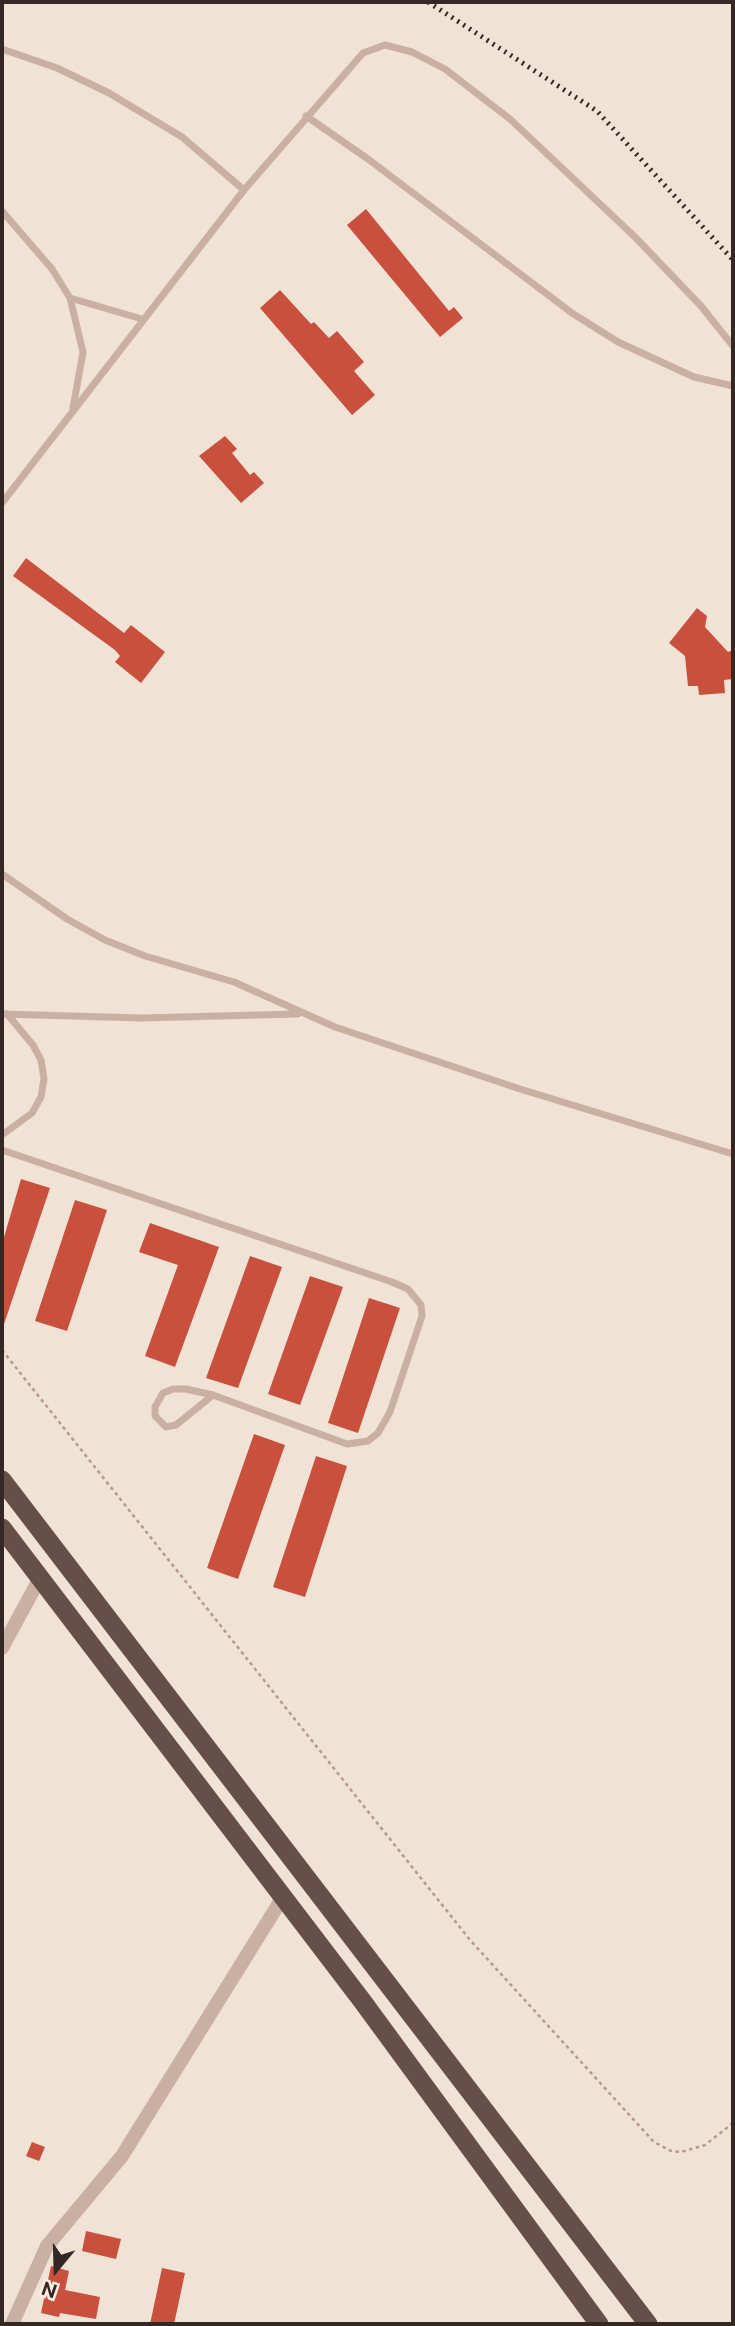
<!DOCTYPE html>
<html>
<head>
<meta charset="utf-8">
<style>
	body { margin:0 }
	#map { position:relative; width:735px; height:2326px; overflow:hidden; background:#f1e2d6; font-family:"Public Sans",sans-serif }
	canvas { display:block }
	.frame { position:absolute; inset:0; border:4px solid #342825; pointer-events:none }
	.north { position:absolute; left:21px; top:2235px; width:70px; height:70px; -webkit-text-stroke:5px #f9ece3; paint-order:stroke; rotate:199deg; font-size:19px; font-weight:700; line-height:28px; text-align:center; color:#342825 }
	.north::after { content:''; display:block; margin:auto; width:24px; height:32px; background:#342825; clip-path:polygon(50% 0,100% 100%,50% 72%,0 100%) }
</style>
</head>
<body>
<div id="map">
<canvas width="735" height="2326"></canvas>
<div class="frame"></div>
<div class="north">N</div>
</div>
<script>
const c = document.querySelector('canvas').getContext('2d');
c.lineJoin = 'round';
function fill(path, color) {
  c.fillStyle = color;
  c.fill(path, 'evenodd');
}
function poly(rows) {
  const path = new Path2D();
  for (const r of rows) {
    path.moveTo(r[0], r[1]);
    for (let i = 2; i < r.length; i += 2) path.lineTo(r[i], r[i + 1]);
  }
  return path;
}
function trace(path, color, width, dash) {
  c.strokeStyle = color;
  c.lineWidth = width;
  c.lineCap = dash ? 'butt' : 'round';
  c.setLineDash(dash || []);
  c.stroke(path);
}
fill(poly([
	[366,209,449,311,454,307,463,318,440,337,347,225],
	[280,290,311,324,314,322,329,338,337,331,364,362,354,371,375,395,352,415,260,308],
	[225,436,237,449,232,453,250,475,254,472,264,483,241,503,199,456],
	[26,558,124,633,131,625,165,652,141,683,115,662,120,656,115,650,13,576],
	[697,608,707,616,705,627,728,652,733,650,733,679,724,680,725,693,699,695,698,686,688,686,685,656,669,643],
	[21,1179,50,1188,4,1324,2,1244],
	[75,1200,107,1210,67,1331,35,1321],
	[150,1223,219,1247,175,1367,145,1356,178,1265,139,1252],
	[250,1256,282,1267,238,1388,206,1378],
	[310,1276,343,1287,300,1405,268,1394],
	[369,1298,400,1308,358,1433,328,1423],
	[254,1434,285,1445,238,1579,207,1568],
	[316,1456,347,1466,305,1597,273,1587],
	[32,2142,45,2147,39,2161,26,2156],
	[86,2231,121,2239,116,2259,82,2251],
	[51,2266,69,2271,65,2290,100,2297,96,2319,60,2313,59,2317,41,2313],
	[162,2268,185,2273,174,2324,150,2324]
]), '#c8503d');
trace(poly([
	[2,1350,470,1940,654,2142,671,2151,681,2152,705,2145,733,2123]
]), '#b59a8d', 2.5, [3.5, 3.5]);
trace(poly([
	[2,49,57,68,109,93,182,137,244,190],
	[306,116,368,159,572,313,618,342,694,377,733,386],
	[2,211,52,269,70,298,83,352,73,408],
	[70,298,142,319],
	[2,503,244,190,363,53,385,45,412,52,445,69,510,119,635,237,701,306,733,346],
	[2,874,67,919,105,940,145,956,234,982,335,1027,520,1089,733,1154],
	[2,1014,141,1018,298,1014],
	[2,1135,32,1113,41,1097,44,1079,41,1060,33,1045,7,1014],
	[2,1150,392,1282,408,1289,421,1305,422,1316,390,1412,378,1433,368,1441,347,1444,213,1395,186,1389,173,1389,163,1393,155,1407,155,1416,166,1427,176,1425,213,1395]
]), '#c9b0a3', 7);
trace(poly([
	[2,1648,40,1578],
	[12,2324,47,2246,122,2156,283,1897]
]), '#c9b0a3', 14);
trace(poly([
	[2,1480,648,2324],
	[2,1528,363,2002,599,2324]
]), '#664f48', 19);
trace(poly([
	[428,2,597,111,733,260]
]), '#342825', 5, [2, 5]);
</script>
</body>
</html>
